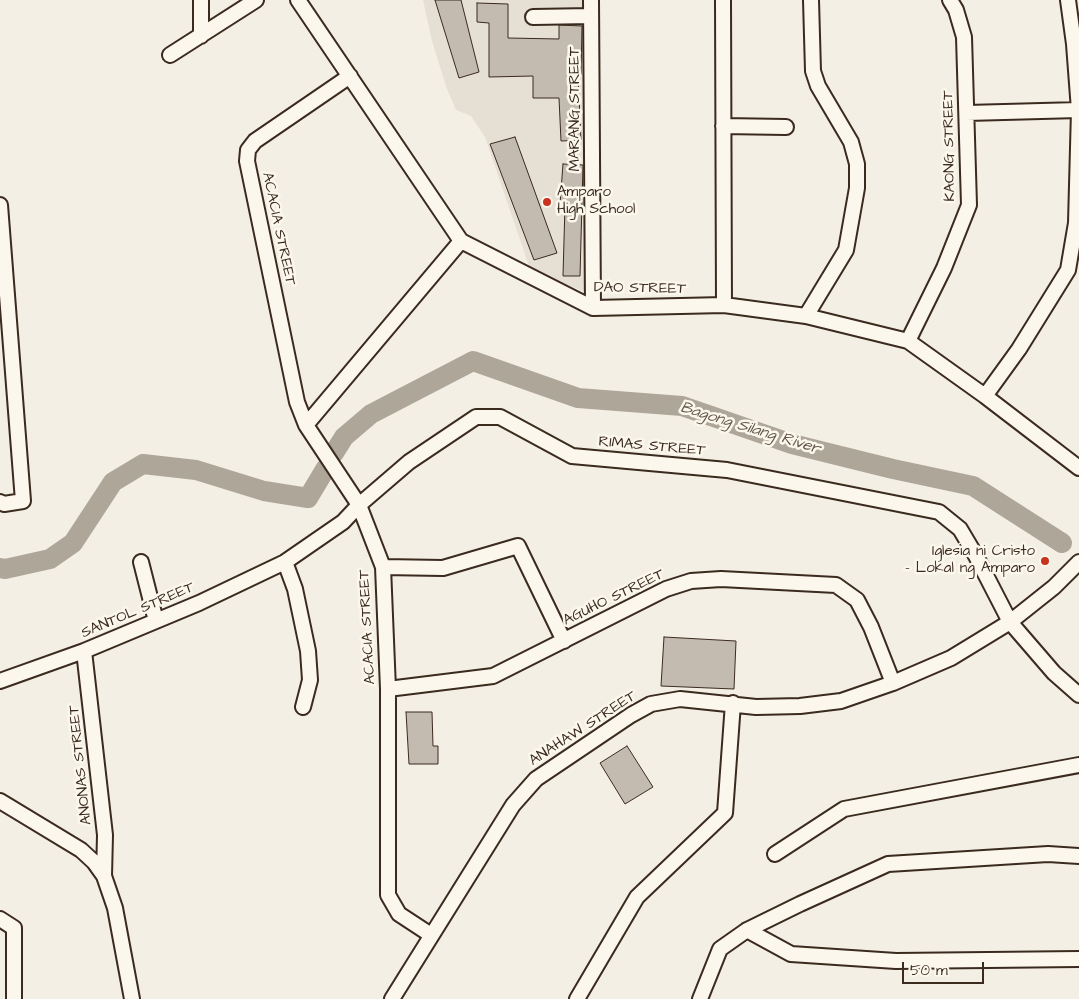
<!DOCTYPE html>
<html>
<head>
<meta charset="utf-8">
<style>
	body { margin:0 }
	#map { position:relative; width:1079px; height:999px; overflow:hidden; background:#f3efe4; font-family:"Architects Daughter",sans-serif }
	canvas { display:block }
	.scale { position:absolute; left:902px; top:962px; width:82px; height:22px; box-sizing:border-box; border:2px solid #3b2a1e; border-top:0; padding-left:6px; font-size:15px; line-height:18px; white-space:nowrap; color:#3b2a1e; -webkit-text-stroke:4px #fbf7ec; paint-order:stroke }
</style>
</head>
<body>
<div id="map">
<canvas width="1079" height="999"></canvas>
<div class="scale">50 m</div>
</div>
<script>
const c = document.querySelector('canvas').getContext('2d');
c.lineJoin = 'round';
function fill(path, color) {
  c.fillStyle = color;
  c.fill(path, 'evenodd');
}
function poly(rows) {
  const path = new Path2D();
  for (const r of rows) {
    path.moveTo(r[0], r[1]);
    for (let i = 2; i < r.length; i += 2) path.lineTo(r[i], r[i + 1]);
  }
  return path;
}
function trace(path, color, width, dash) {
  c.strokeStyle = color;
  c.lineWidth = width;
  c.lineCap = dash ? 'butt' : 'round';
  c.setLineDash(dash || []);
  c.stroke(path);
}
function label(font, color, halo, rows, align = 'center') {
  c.font = font + ' "Architects Daughter",sans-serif';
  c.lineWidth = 5;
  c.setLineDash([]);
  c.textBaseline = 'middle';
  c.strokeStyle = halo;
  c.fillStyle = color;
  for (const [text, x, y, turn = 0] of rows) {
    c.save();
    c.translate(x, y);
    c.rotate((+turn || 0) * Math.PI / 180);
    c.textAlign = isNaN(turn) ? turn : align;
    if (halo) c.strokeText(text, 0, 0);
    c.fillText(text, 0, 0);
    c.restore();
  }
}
fill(poly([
	[423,0,587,0,588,293,558,281,529,266,485,137,471,116,456,110,447,89,432,41]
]), '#e5dfd4');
trace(poly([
	[334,453,344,437,371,414,473,361,578,398,682,406,792,444,893,469,973,486,1062,543],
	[0,568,5,569,50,559,73,543,113,482,143,464,196,470,264,491,308,498,326,468]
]), '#afa69a', 20);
const building = poly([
	[435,0,461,0,479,72,459,78,435,0],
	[477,3,508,4,508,38,559,39,559,25,582,26,581,75,578,75,581,140,561,141,559,98,533,98,533,76,489,77,489,23,477,22,477,3],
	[515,137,557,253,534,260,490,144,515,137],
	[563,164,583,165,580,276,563,276,565,205,560,204,563,164],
	[664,637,736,641,734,689,661,686,664,637],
	[406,712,432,712,433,746,438,746,438,764,409,764,406,712],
	[627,746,653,787,625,804,600,763,627,746]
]);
fill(building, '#c3bbb0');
trace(building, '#3b2a1e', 1);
const minor = poly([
	[201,0,201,36],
	[298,0,461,241,593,308,724,305,806,316,908,341,985,396,1079,468],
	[591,0,593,308],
	[723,0,724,305],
	[533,17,591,16],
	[170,55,256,0],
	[350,76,255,141,248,150,247,161,297,402,306,425,359,505,383,567,388,689,388,895,399,914,431,935],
	[967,113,1079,110],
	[723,126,786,127],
	[0,205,23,501,4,504,0,502],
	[806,316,846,250,857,188,857,164,851,142,818,86,813,71,811,0],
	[908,341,944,268,969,205,964,37,956,10,950,0],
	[985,396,1019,349,1068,270,1076,223,1079,110,1074,44,1068,0],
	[306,425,461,241],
	[141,562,156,621],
	[285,562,295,589,308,651,310,680,303,707],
	[383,567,443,568,518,546,564,641],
	[84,651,105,835,104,876],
	[0,681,84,651,199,603,285,562,343,522,359,505,409,462,476,417,500,417,572,456,727,470,939,512,960,529,976,556,1010,622,1054,673,1079,695],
	[388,689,493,676,666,589,691,581,721,579,836,585,857,600,871,627,893,683],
	[0,801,81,850,94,862,104,876,115,908,132,999],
	[775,854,844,809,1079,765],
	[0,919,14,928,14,999],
	[747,930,791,954,896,961,1079,959],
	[392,999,513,805,536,779,631,715,651,704,680,699,756,707,800,706,841,701,893,683,951,658,1010,622,1054,587,1079,562],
	[577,999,637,897,725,813,733,703],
	[700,999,720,949,747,930,800,904,888,864,1048,854,1079,856]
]);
trace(minor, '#3b2a1e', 18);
trace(minor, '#fbf7ec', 14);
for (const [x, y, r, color] of [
	[547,202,5,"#c8321e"],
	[1045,561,5,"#c8321e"]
]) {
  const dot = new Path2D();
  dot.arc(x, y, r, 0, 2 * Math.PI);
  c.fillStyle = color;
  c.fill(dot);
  trace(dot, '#fbf7ec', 2);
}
label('15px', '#3b2a1e', '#fbf7ec', [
	["MARANG STREET",576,109,-90],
	["KAONG STREET",950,146,-91],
	["ACACIA STREET",278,229,78],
	["DAO STREET",640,289,1],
	["RIMAS STREET",652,447,5],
	["AGUHO STREET",614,598,-26],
	["SANTOL STREET",138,611,-23],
	["ACACIA STREET",368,627,-93],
	["ANAHAW STREET",583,729,-33],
	["ANONAS STREET",81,765,-96]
]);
label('15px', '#3b2a1e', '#fbf7ec', [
	["Amparo",557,193],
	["High School",557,210],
	["Iglesia ni Cristo",1035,552,"right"],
	["- Lokal ng Amparo",1035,569,"right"]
], 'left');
label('italic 16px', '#645549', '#fbf7ec', [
	["Bagong Silang River",750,429,17]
]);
</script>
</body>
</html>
